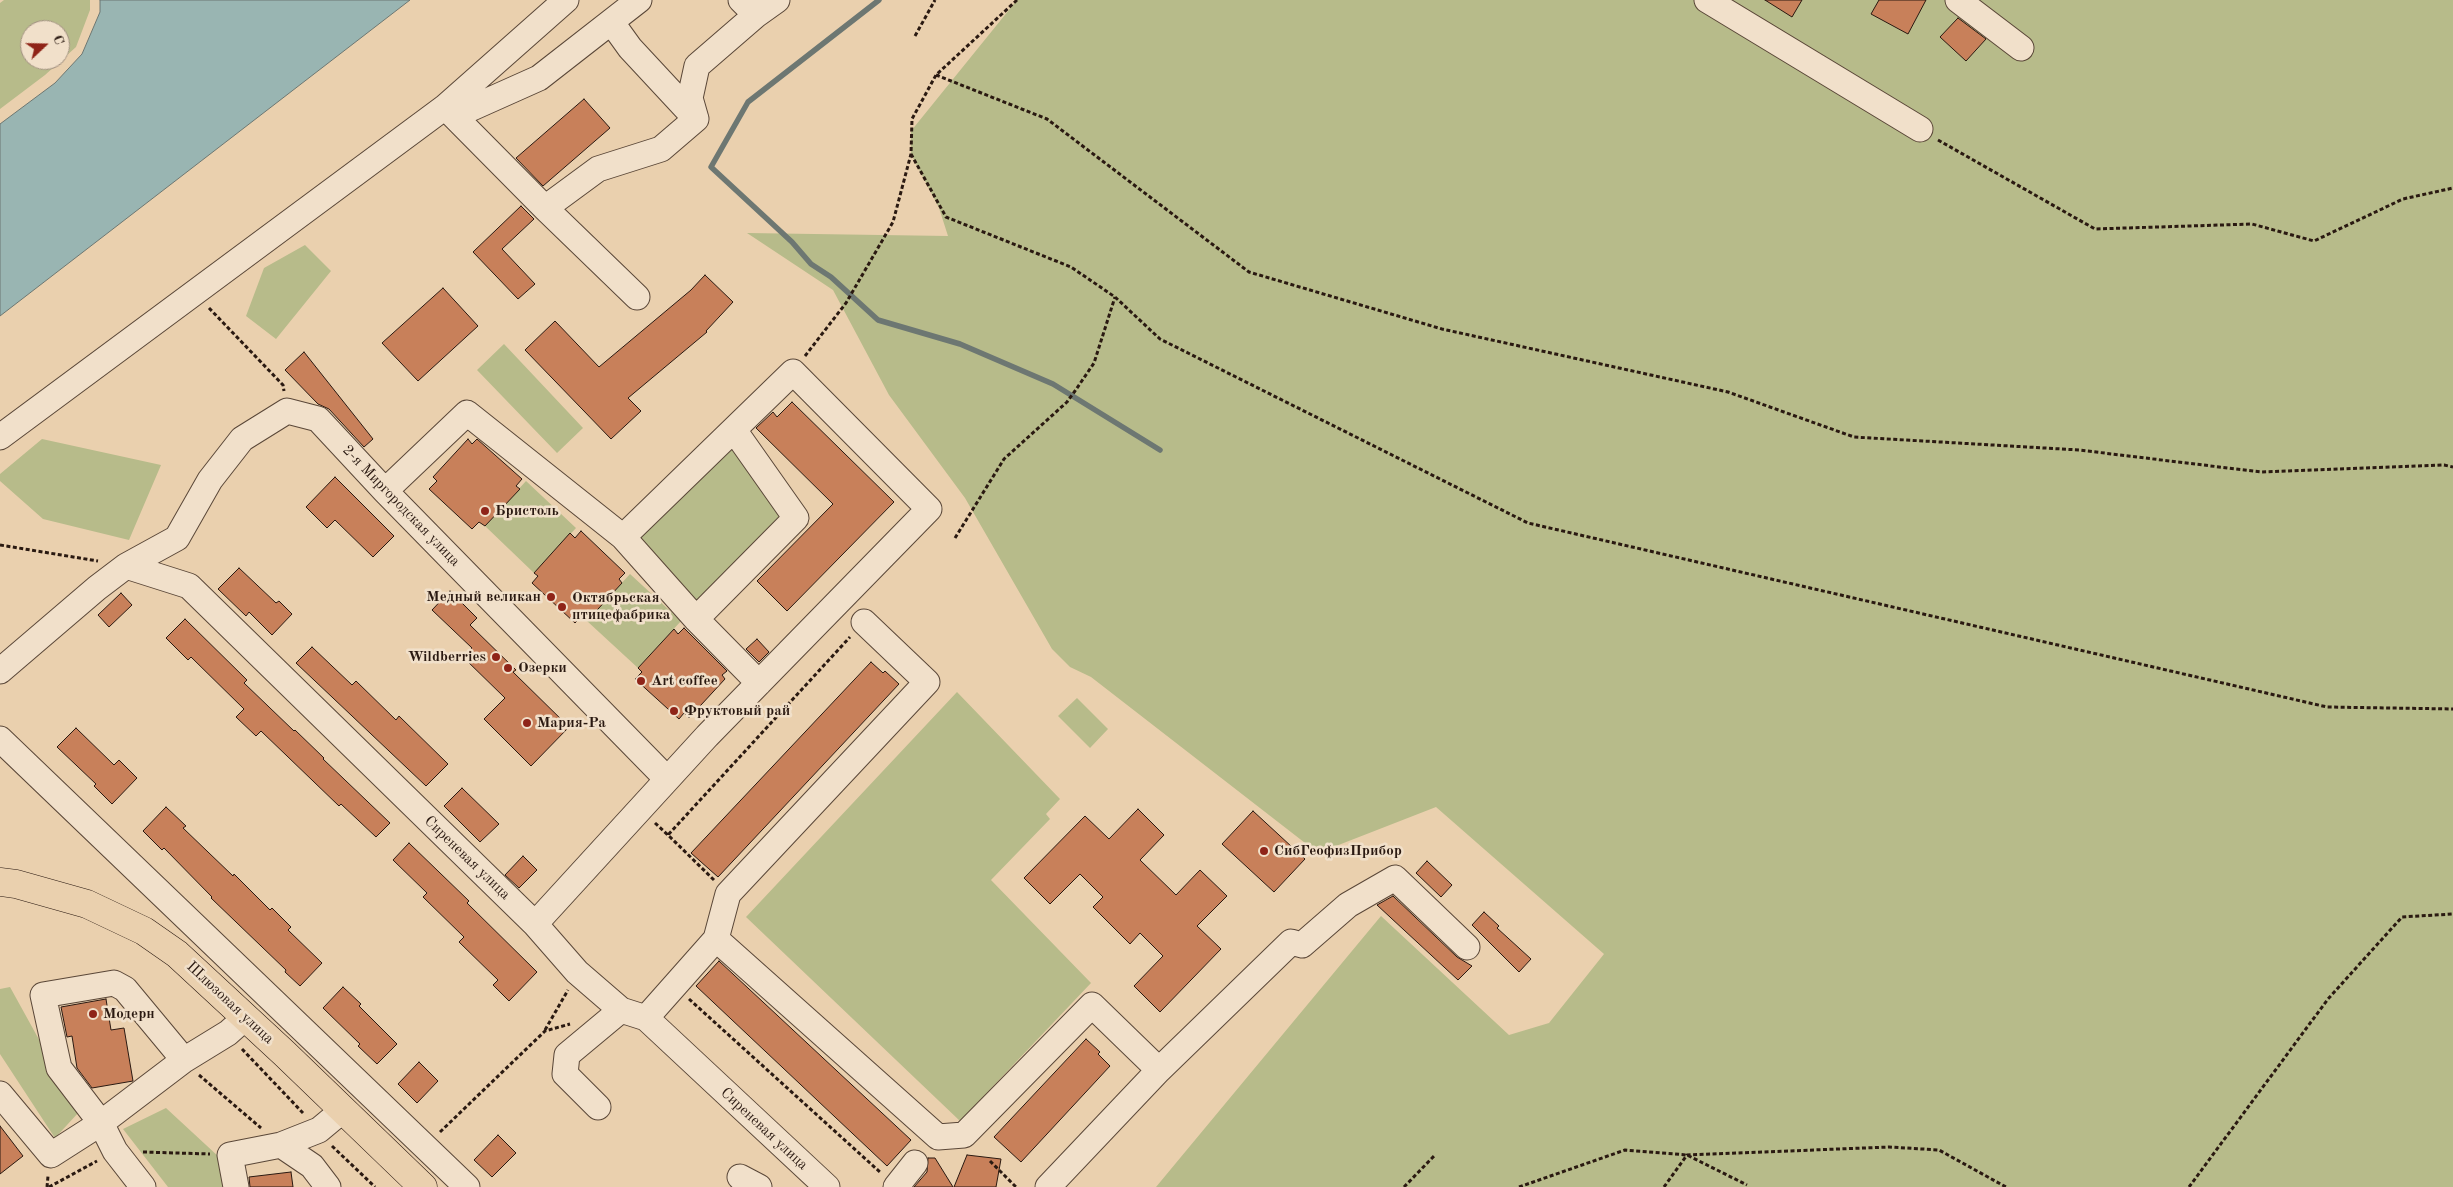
<!DOCTYPE html>
<html>
<head>
<meta charset="utf-8">
<style>
	body { margin:0 }
	#map { position:relative; width:2453px; height:1187px; overflow:hidden; background:#ead0ae; font-family:"Old Standard TT",serif }
	canvas { display:block }
	.north { position:absolute; left:20px; top:20px; width:50px; height:50px; box-sizing:border-box; background:#f1e0ca; border:1px solid #a19080; border-radius:50%; rotate:69deg; font-size:14px; font-weight:700; line-height:20px; text-align:center; color:#2a1911 }
	.north::after { content:''; display:block; margin:auto; width:18px; height:22px; background:#8f2418; clip-path:polygon(50% 0,100% 100%,50% 72%,0 100%) }
</style>
</head>
<body>
<div id="map">
<canvas width="2453" height="1187"></canvas>
<div class="north">С</div>
</div>
<script>
const c = document.querySelector('canvas').getContext('2d');
c.lineJoin = 'round';
function fill(path, color) {
  c.fillStyle = color;
  c.fill(path, 'evenodd');
}
function poly(rows) {
  const path = new Path2D();
  for (const r of rows) {
    path.moveTo(r[0], r[1]);
    for (let i = 2; i < r.length; i += 2) path.lineTo(r[i], r[i + 1]);
  }
  return path;
}
function trace(path, color, width, dash) {
  c.strokeStyle = color;
  c.lineWidth = width;
  c.lineCap = dash ? 'butt' : 'round';
  c.setLineDash(dash || []);
  c.stroke(path);
}
function label(font, color, halo, rows, align = 'center') {
  c.font = font + ' "Old Standard TT",serif';
  c.lineWidth = 5;
  c.setLineDash([]);
  c.textBaseline = 'middle';
  c.strokeStyle = halo;
  c.fillStyle = color;
  for (const [text, x, y, turn = 0] of rows) {
    c.save();
    c.translate(x, y);
    c.rotate((+turn || 0) * Math.PI / 180);
    c.textAlign = isNaN(turn) ? turn : align;
    if (halo) c.strokeText(text, 0, 0);
    c.fillText(text, 0, 0);
    c.restore();
  }
}
fill(poly([
	[4,0,90,0,90,10,76,47,45,75,0,109,0,3],
	[30,30,60,30,60,60,30,60],
	[1017,0,2453,0,2453,1187,1156,1187,1381,916,1509,1035,1549,1023,1604,954,1436,807,1318,853,1091,677,1070,667,1052,649,965,498,889,395,833,290,747,233,948,236,939,208,911,154,911,131],
	[305,245,331,271,276,339,246,316,264,268],
	[504,344,583,428,557,453,477,370],
	[734,430,796,518,696,619,623,537],
	[42,439,161,465,129,540,43,519,0,481,0,474],
	[526,481,576,528,534,573,485,526],
	[630,574,681,621,638,668,587,621],
	[957,692,1060,799,1046,814,1050,819,991,880,1091,983,960,1121,746,917],
	[1077,698,1108,729,1090,748,1058,716],
	[10,987,79,1112,55,1138,0,1054,0,989],
	[166,1108,219,1157,225,1187,168,1187,123,1129]
]), '#b7bb8a');
const water = poly([
	[100,0,410,0,0,316,0,124,55,83,82,54,100,12,100,0]
]);
fill(water, '#99b5b2');
trace(water, '#6d7772', 1);
trace(poly([
	[879,0,748,102,711,167,792,242,811,264,831,277,878,320,960,344,1053,384,1160,450]
]), '#6d7772', 5.5);
const building = poly([
	[1765,0,1802,0,1792,17,1765,0],
	[1879,0,1926,0,1908,34,1871,14,1879,0],
	[1958,18,1986,39,1966,61,1940,37,1958,18],
	[584,99,610,128,543,186,516,158,584,99],
	[521,206,534,219,502,249,535,284,518,299,473,252,521,206],
	[705,275,733,302,706,331,707,332,628,398,641,411,611,439,525,350,555,321,599,367,691,290,705,275],
	[443,288,478,326,418,381,382,343,443,288],
	[304,352,373,439,364,447,329,409,318,404,285,370,304,352],
	[792,402,894,502,787,611,757,581,833,504,756,428,773,412,777,417,792,402],
	[468,439,472,444,477,439,522,479,516,486,520,489,485,526,479,522,472,529,429,489,437,481,433,477,468,439],
	[335,477,394,536,373,557,335,520,327,528,306,507,335,477],
	[581,531,625,573,619,579,622,583,587,621,582,616,575,623,532,583,538,576,534,573,570,533,575,538,581,531],
	[239,568,276,603,279,601,292,614,272,635,249,612,246,616,218,589,239,568],
	[450,591,477,618,470,625,516,670,513,672,569,727,531,766,484,719,505,698,463,657,472,648,432,610,450,591],
	[121,593,132,605,109,627,98,615,121,593],
	[185,619,247,680,244,683,294,731,295,730,324,758,323,759,390,823,376,837,341,804,339,806,261,731,256,736,236,717,244,709,191,657,188,660,166,638,185,619],
	[684,628,727,671,722,675,725,679,689,718,684,713,679,719,635,679,642,672,638,668,674,629,678,634,684,628],
	[757,639,769,652,759,662,746,649,757,639],
	[312,647,352,685,356,681,396,720,399,716,448,764,426,786,296,663,312,647],
	[871,662,883,673,885,671,899,684,718,877,691,853,871,662],
	[76,728,114,765,119,760,137,778,112,804,94,786,96,784,57,747,76,728],
	[462,788,499,824,480,842,444,806,462,788],
	[166,807,186,826,183,828,233,876,234,874,270,910,272,908,291,927,288,930,322,963,300,986,285,972,286,970,211,898,212,897,164,848,162,850,143,831,166,807],
	[1138,809,1164,835,1140,860,1176,895,1200,870,1227,896,1197,926,1221,949,1160,1012,1134,986,1163,956,1140,933,1130,944,1093,907,1103,897,1080,874,1050,904,1024,878,1085,816,1109,839,1138,809],
	[1253,811,1305,859,1274,892,1222,844,1253,811],
	[409,843,469,901,467,903,537,972,509,1001,493,985,498,980,459,942,464,937,423,897,427,893,393,860,409,843],
	[523,856,537,870,519,888,505,875,523,856],
	[1427,861,1452,885,1441,897,1416,873,1427,861],
	[1393,896,1457,957,1472,966,1458,980,1377,905,1393,896],
	[1484,912,1499,926,1497,928,1531,959,1519,972,1472,925,1484,912],
	[719,961,911,1140,887,1166,696,986,719,961],
	[343,987,361,1004,359,1006,397,1044,377,1064,358,1046,360,1044,323,1008,343,987],
	[106,999,111,1030,124,1028,133,1081,92,1088,77,1068,72,1036,67,1037,61,1007,106,999],
	[1086,1039,1100,1052,1098,1054,1110,1066,1021,1162,994,1137,1086,1039],
	[419,1062,438,1081,417,1103,398,1084,419,1062],
	[0,1126,23,1156,0,1174,0,1126],
	[498,1135,516,1153,492,1177,474,1160,498,1135],
	[967,1155,1001,1159,996,1187,954,1187,967,1155],
	[928,1158,935,1158,953,1187,914,1187,927,1172,928,1158],
	[291,1172,293,1187,250,1187,249,1177,291,1172]
]);
fill(building, '#c8805a');
trace(building, '#2a1911', 1);
const minor = poly([
	[741,0,756,15,777,0],
	[1707,0,1920,129],
	[1958,0,2021,48],
	[445,107,545,208,598,169,661,149,696,119,630,48,612,23],
	[454,116,539,78,639,0],
	[696,119,690,98,697,66,756,15],
	[545,208,637,297],
	[0,437,445,107,566,0],
	[385,491,467,413,623,537,696,619,759,683],
	[126,566,177,538,210,480,242,439,287,411,318,419,385,491,667,779],
	[696,619,796,518,734,430],
	[0,671,97,588,126,566,189,586,535,924,577,972,621,1010,646,1018,827,1187],
	[0,739,467,1187],
	[535,924,707,736,929,509,793,372,623,537],
	[716,939,938,1137,964,1135,1092,1005,1159,1070],
	[646,1018,716,939,728,894,927,682,864,622],
	[184,1060,125,989,114,983,43,995,59,1068,101,1123,184,1060,228,1033,246,1017],
	[0,1094,51,1155,101,1123,115,1151,143,1187],
	[598,1107,565,1074,567,1055,621,1010],
	[281,1145,312,1166,328,1187],
	[740,1177,759,1187],
	[236,1187,230,1155,281,1145,319,1130,343,1110],
	[896,1187,915,1163],
	[1048,1187,1159,1070,1291,942,1302,945,1348,905,1395,878,1467,947]
]);
const major = poly([
	[0,882,16,884,87,904,144,931,177,954,285,1054,423,1187]
]);
trace(minor, '#5a4738', 27);
trace(major, '#2a1911', 29);
trace(poly([
	[915,36,935,0],
	[936,75,1047,119,1249,272,1442,329,1728,392,1854,437,2079,450,2261,472,2444,465,2453,467],
	[1938,140,2095,229,2252,224,2314,241,2403,199,2453,188],
	[911,154,946,217,1071,267,1115,297,1160,339,1528,523,2327,707,2453,709],
	[209,308,283,385,284,391],
	[805,356,846,303,893,222,911,154,912,119,936,75,1017,0],
	[955,538,1004,459,1067,402,1075,391,1094,363,1115,297],
	[0,545,98,561],
	[655,823,668,835],
	[714,880,668,835,850,637],
	[689,999,881,1173],
	[545,1030,568,990],
	[242,1049,303,1113],
	[199,1075,261,1128],
	[440,1132,545,1031,570,1024],
	[332,1146,375,1187],
	[143,1152,210,1154],
	[990,1161,1016,1187],
	[47,1187,48,1176],
	[49,1187,97,1161],
	[1404,1187,1435,1155],
	[1519,1187,1625,1150,1687,1155,1747,1185],
	[1664,1187,1687,1155,1889,1147,1939,1150,2006,1187],
	[2189,1187,2328,999,2402,917,2453,914]
]), '#2a1911', 3, [4, 2.5]);
trace(minor, '#f1e0ca', 25);
trace(major, '#ead0ae', 28);
for (const [x, y, r, color] of [
	[485,511,5,"#8f2418"],
	[551,597,5,"#8f2418"],
	[562,607,5,"#8f2418"],
	[496,657,5,"#8f2418"],
	[508,668,5,"#8f2418"],
	[641,681,5,"#8f2418"],
	[674,711,5,"#8f2418"],
	[527,723,5,"#8f2418"],
	[1264,851,5,"#8f2418"],
	[93,1014,5,"#8f2418"]
]) {
  const dot = new Path2D();
  dot.arc(x, y, r, 0, 2 * Math.PI);
  c.fillStyle = color;
  c.fill(dot);
  trace(dot, '#f1e0ca', 2);
}
label('15px', '#2a1911', '#f1e0ca', [
	["2-я Миргородская улица",401,506,46],
	["Сиреневая улица",467,858,44],
	["Шлюзовая улица",230,1003,43],
	["Сиреневая улица",764,1129,43]
]);
label('bold 15px', '#2a1911', '#f1e0ca', [
	["Бристоль",495,511],
	["Медный великан",541,597,"right"],
	["Октябрьская",572,598],
	["птицефабрика",572,615],
	["Wildberries",486,657,"right"],
	["Озерки",518,668],
	["Art coffee",651,681],
	["Фруктовый рай",684,711],
	["Мария-Ра",537,723],
	["СибГеофизПрибор",1274,851],
	["Модерн",103,1014]
], 'left');
</script>
</body>
</html>
